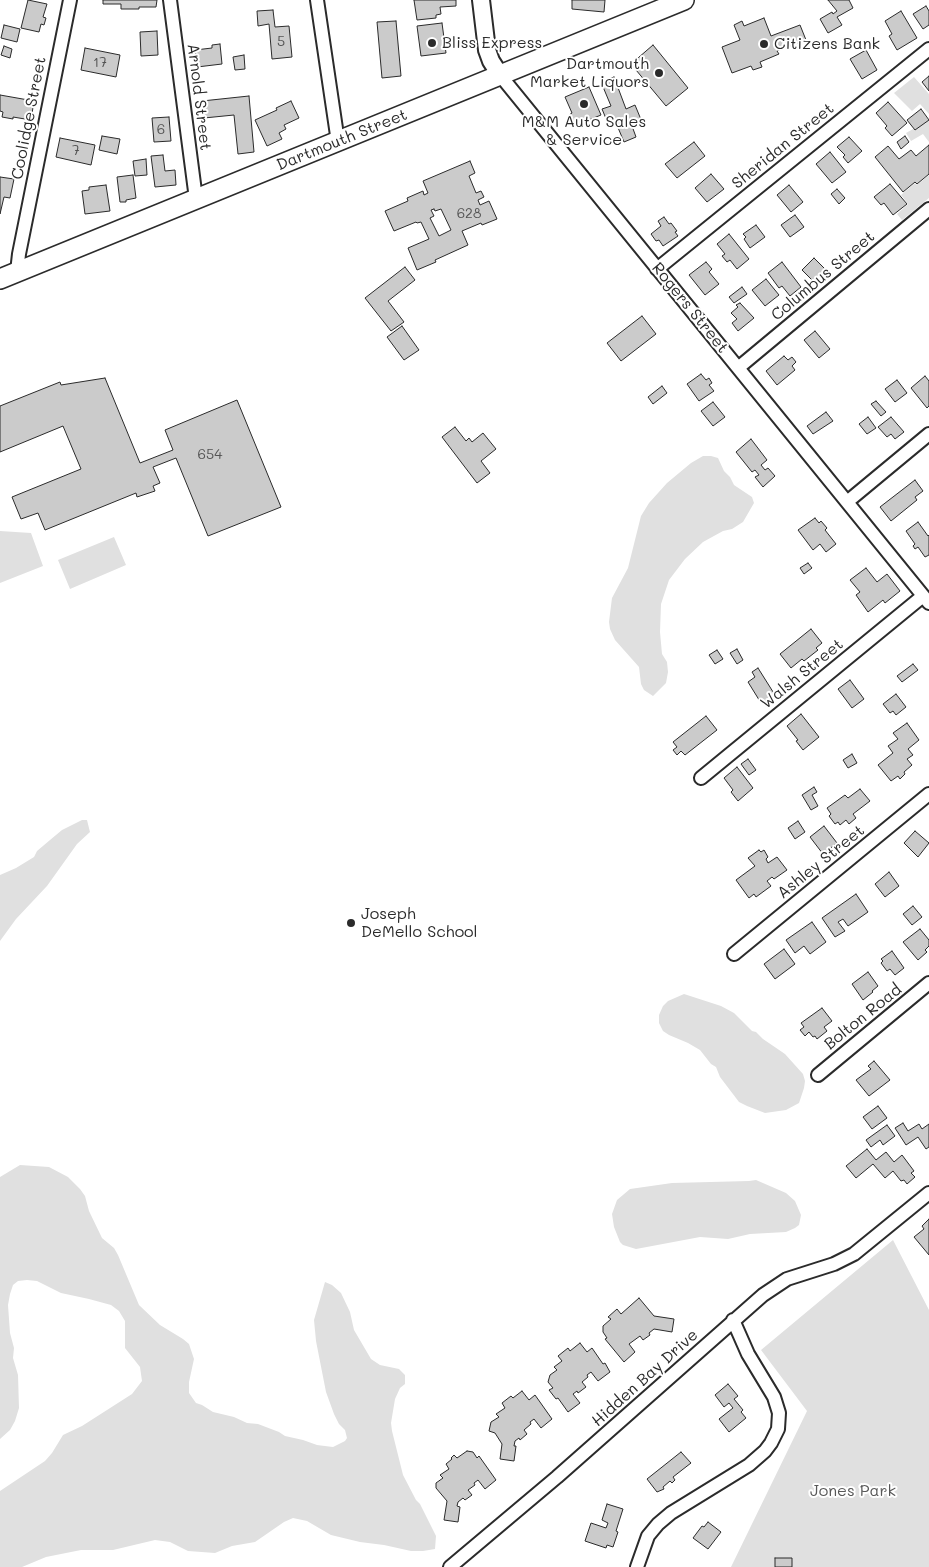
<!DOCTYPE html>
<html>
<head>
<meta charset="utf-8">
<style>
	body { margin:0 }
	canvas { display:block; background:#fff }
</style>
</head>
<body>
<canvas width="929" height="1567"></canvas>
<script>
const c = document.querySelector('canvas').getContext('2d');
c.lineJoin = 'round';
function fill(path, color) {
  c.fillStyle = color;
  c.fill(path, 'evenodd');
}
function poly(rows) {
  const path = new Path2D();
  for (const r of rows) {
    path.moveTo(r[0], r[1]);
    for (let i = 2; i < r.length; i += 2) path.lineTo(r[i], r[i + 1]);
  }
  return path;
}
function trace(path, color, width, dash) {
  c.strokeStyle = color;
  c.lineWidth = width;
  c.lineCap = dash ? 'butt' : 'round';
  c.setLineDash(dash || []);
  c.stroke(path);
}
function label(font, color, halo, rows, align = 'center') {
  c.font = font + ' Mali,sans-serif';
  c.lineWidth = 4;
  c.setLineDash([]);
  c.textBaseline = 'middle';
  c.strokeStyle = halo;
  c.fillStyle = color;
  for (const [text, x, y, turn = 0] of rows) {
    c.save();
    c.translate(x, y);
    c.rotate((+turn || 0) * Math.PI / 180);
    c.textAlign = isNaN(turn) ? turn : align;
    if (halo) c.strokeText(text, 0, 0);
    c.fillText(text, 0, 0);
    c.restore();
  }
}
fill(poly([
	[914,77,929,94,929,114,920,104,912,111,894,93],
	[929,120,929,142,923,134,911,141,906,133],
	[929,175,929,198,902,220,897,214,908,204,901,195,915,183,917,185],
	[703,456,711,456,718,458,724,471,730,477,734,485,752,497,754,503,743,522,732,529,723,531,703,542,685,559,669,580,661,604,660,632,662,654,667,662,668,672,666,683,653,696,644,690,641,684,639,667,615,640,610,629,609,622,612,598,628,568,641,516,649,503,667,483,691,463],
	[0,531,31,533,43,566,0,583],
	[114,537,126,565,70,589,58,560],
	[82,820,87,820,90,832,77,844,47,886,16,919,0,941,0,875,16,868,34,857,37,851,50,840,62,830],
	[684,994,721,1006,734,1013,752,1031,756,1032,763,1039,785,1054,803,1074,805,1081,804,1088,799,1103,786,1110,765,1113,747,1106,739,1102,720,1077,716,1067,711,1064,700,1050,688,1043,669,1035,663,1031,659,1023,659,1015,663,1006,668,1001],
	[20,1165,49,1167,68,1177,80,1189,85,1196,89,1211,102,1238,114,1248,118,1255,139,1305,160,1325,183,1339,189,1344,194,1359,189,1382,189,1393,196,1403,202,1405,213,1412,234,1417,247,1423,258,1424,279,1432,285,1436,303,1440,317,1445,333,1447,345,1441,347,1438,345,1430,339,1424,334,1414,326,1392,316,1341,314,1320,325,1282,332,1285,341,1293,350,1312,354,1330,371,1359,380,1365,399,1369,405,1375,405,1384,400,1388,395,1399,391,1423,392,1431,403,1475,416,1500,420,1504,436,1536,435,1549,423,1551,411,1551,384,1545,360,1542,331,1535,307,1521,293,1518,284,1522,255,1542,232,1546,215,1553,188,1551,170,1542,155,1540,113,1550,81,1550,46,1557,22,1567,0,1567,0,1491,45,1461,52,1453,63,1435,82,1426,132,1394,142,1381,140,1367,125,1348,125,1321,119,1311,111,1305,89,1299,61,1293,37,1281,27,1280,18,1281,13,1285,10,1294,8,1305,10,1333,14,1348,13,1358,18,1375,19,1408,15,1421,10,1430,0,1439,0,1177],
	[756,1180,786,1193,795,1201,801,1215,799,1225,795,1228,786,1232,750,1234,728,1239,700,1237,636,1249,623,1245,620,1242,614,1227,612,1214,617,1200,630,1189,672,1183,749,1181],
	[893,1240,929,1310,929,1567,731,1567,807,1411,761,1350]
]), '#e0e0e0');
const building = poly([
	[28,0,47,4,43,17,46,18,44,25,41,24,39,32,21,28,28,0],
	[103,0,157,0,156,7,139,7,139,9,121,9,121,4,103,4,103,0],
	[414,0,456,0,456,6,440,7,441,14,436,15,436,18,417,20,414,0],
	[572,0,605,0,604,12,572,9,572,0],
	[828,0,849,0,853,8,837,17,842,25,828,33,820,19,832,12,833,14,837,11,828,0],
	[926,6,929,11,929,25,923,29,913,14,926,6],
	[273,10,275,27,289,26,292,57,272,59,269,24,258,26,257,11,273,10],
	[901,11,917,38,897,50,889,36,892,34,885,21,901,11],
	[764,18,771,36,800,25,806,40,777,51,779,54,760,62,762,67,753,70,751,66,732,73,722,47,740,40,734,25,742,21,744,26,764,18],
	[396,21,401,76,382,78,377,22,396,21],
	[442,23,446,53,421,56,417,26,442,23],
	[4,25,20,29,17,42,1,38,4,25],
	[157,31,158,55,141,56,140,32,157,31],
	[220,44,222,64,197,67,195,50,212,48,212,45,220,44],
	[653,45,688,88,666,106,631,64,653,45],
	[4,46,12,49,10,58,1,55,4,46],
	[85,48,120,55,116,77,81,70,85,48],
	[866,50,877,70,862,79,850,59,866,50],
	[244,55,245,69,235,70,233,57,244,55],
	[929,76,929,91,922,82,929,76],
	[614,77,626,109,635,105,642,122,632,126,636,137,624,142,614,118,607,121,602,109,611,106,601,82,614,77],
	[589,87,601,115,574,126,569,115,572,113,565,97,589,87],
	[0,95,34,101,31,120,13,117,13,119,2,117,3,112,0,111,0,95],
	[249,96,254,152,238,154,234,115,204,118,202,101,249,96],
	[291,101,299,118,284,125,286,129,279,133,282,139,267,146,255,120,277,110,276,108,291,101],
	[888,102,907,123,892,136,885,128,887,126,876,113,888,102],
	[921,109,929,120,915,130,907,120,921,109],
	[169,117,171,141,154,142,152,118,169,117],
	[102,136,120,139,117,154,99,150,102,136],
	[905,136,909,142,901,149,897,142,905,136],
	[849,137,862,151,848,163,843,157,845,155,837,147,849,137],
	[60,138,95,145,91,165,56,157,60,138],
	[694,142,705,156,677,178,665,164,694,142],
	[929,145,929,174,917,184,915,182,903,192,875,157,888,146,899,159,911,150,916,156,929,145],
	[830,152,846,172,832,183,816,164,830,152],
	[163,155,165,171,175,170,176,185,155,187,151,156,163,155],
	[146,159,147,175,135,176,133,161,146,159],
	[470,161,475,173,469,176,476,193,481,191,484,197,478,200,480,205,489,201,497,219,482,225,481,223,462,231,468,245,435,260,436,262,417,270,408,248,429,239,421,222,417,223,416,222,394,231,385,211,408,201,407,198,423,191,424,195,428,193,423,181,470,161],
	[434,209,435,211,441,209,451,230,439,236,430,218,434,216,431,210,434,209],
	[711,174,724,189,707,202,695,188,711,174],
	[133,175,136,198,126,200,126,202,120,202,117,177,133,175],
	[0,177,14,179,10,198,4,197,0,214,0,177],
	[890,184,907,204,893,215,884,203,881,205,874,197,890,184],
	[106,185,110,211,85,214,82,191,89,190,89,187,106,185],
	[789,185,803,202,791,212,777,195,789,185],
	[837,189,845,198,839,204,831,194,837,189],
	[795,215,804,227,790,237,781,225,795,215],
	[664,217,669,224,671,223,677,231,675,232,678,236,663,246,659,240,656,241,651,234,661,226,658,221,664,217],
	[756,225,765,237,750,248,744,239,746,237,743,234,756,225],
	[729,234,749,259,737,269,730,260,727,262,722,256,725,254,717,244,729,234],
	[814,258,826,270,814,282,802,270,814,258],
	[706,262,712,269,709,272,719,284,705,295,689,275,706,262],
	[782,262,801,287,790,296,782,286,779,288,768,273,782,262],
	[405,267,415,280,388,301,404,322,391,331,365,298,405,267],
	[766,279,779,295,765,306,752,290,766,279],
	[742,287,747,294,734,303,729,297,742,287],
	[740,303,754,318,738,331,732,323,737,319,731,313,738,307,736,305,740,303],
	[642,316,656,334,621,361,607,343,642,316],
	[402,326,419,350,404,360,387,337,402,326],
	[815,331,830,349,819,358,804,340,815,331],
	[784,356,788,360,792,357,796,362,792,366,795,370,777,385,766,371,784,356],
	[701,374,706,380,709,378,712,383,709,385,714,391,699,401,687,384,701,374],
	[925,376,929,381,929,406,927,408,911,388,925,376],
	[105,378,140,463,173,450,165,430,237,400,281,507,208,536,176,458,153,467,160,483,153,486,155,491,137,497,136,493,45,530,38,513,21,519,12,497,81,469,63,426,0,452,0,406,60,382,61,385,105,378],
	[897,380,907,393,895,402,885,389,897,380],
	[662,386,667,393,653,404,648,397,662,386],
	[876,401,886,412,881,416,871,404,876,401],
	[713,402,725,417,713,426,701,411,713,402],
	[826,412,833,421,813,434,807,426,826,412],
	[868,417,876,428,867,434,859,424,868,417],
	[891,417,904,432,895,439,891,434,887,437,878,427,891,417],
	[455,427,466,441,469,438,472,442,483,433,496,449,481,461,490,473,477,483,442,437,455,427],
	[751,439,767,460,761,465,765,470,768,468,775,476,763,487,755,477,759,475,755,470,752,472,736,452,751,439],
	[915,480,923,491,915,497,917,500,891,521,880,507,915,480],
	[815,518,819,523,821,521,827,528,825,530,836,544,826,552,820,544,813,550,798,530,815,518],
	[918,522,928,536,929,535,929,555,925,557,918,547,915,549,913,546,915,544,906,531,918,522],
	[808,563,812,568,804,574,800,568,808,563],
	[866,568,877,582,887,574,900,591,885,603,883,600,868,612,856,595,860,592,850,580,866,568],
	[811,629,822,643,816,648,818,650,804,661,802,659,791,668,780,654,811,629],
	[737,649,743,660,737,664,730,653,737,649],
	[717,650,723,659,715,664,709,655,717,650],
	[913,664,918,670,902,682,897,676,913,664],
	[758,668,775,695,761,703,748,682,755,677,752,672,758,668],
	[850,680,864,699,852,708,838,689,850,680],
	[896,694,906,707,896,715,893,711,890,713,883,704,896,694],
	[801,714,819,737,803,750,796,741,798,740,787,726,801,714],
	[706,716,717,730,685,755,681,751,677,755,673,750,677,747,673,742,706,716],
	[907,723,919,740,908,749,913,755,907,759,912,765,904,772,905,774,900,779,898,776,891,781,878,765,893,753,888,746,898,739,893,733,907,723],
	[852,754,857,763,848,768,843,760,852,754],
	[748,759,756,770,749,775,741,764,748,759],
	[737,767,753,788,738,801,731,792,733,790,724,778,737,767],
	[814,787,817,792,812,795,818,806,811,810,802,795,814,787],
	[860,789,870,801,853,814,856,818,849,824,846,820,840,825,838,822,835,824,829,816,831,814,827,808,845,795,848,798,860,789],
	[798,821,805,832,795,839,788,828,798,821],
	[824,826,837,843,823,854,810,837,824,826],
	[915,831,929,843,918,857,904,843,915,831],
	[759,850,761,852,764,850,768,857,766,859,768,863,777,857,787,870,774,879,772,877,767,881,771,886,756,897,754,894,749,898,736,880,755,866,748,858,759,850],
	[889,872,899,886,885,897,875,884,889,872],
	[856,894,868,912,848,926,843,919,838,922,845,931,835,937,822,918,856,894],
	[913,906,922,917,912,925,903,914,913,906],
	[812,922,826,942,810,954,804,946,795,953,786,940,812,922],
	[920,929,929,940,929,946,925,950,927,952,918,960,903,942,920,929],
	[784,949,795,964,775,979,764,964,784,949],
	[892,951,904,968,895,975,890,969,887,971,881,963,883,961,881,959,892,951],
	[868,972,878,986,872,991,873,992,863,1000,852,984,868,972],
	[822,1008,832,1021,824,1027,827,1031,817,1039,815,1036,813,1037,809,1032,805,1036,800,1030,804,1027,801,1023,822,1008],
	[874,1061,890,1080,869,1096,856,1080,871,1069,868,1066,874,1061],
	[878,1106,887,1118,872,1129,863,1117,878,1106],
	[903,1123,908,1131,919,1124,922,1129,929,1124,929,1147,926,1149,918,1137,906,1145,895,1128,903,1123],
	[887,1125,895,1136,883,1145,880,1140,871,1147,866,1140,887,1125],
	[867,1149,876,1160,886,1152,894,1162,902,1155,914,1171,911,1173,915,1177,907,1184,904,1180,901,1181,893,1171,885,1178,873,1164,856,1178,846,1166,867,1149],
	[929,1219,929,1255,914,1237,924,1229,922,1226,929,1219],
	[639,1298,654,1316,674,1319,672,1332,654,1329,649,1333,650,1335,643,1340,640,1336,629,1344,635,1352,624,1362,605,1339,607,1338,603,1332,603,1326,611,1319,608,1317,617,1309,621,1314,639,1298],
	[580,1343,587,1352,592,1348,603,1364,605,1363,610,1372,598,1381,591,1372,587,1375,588,1377,582,1382,586,1387,578,1393,577,1391,573,1394,580,1403,568,1412,558,1398,556,1399,549,1390,553,1388,548,1382,550,1375,557,1370,554,1367,562,1361,558,1356,568,1348,570,1351,580,1343],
	[728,1384,738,1396,734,1399,743,1410,741,1412,746,1418,729,1432,719,1419,733,1408,729,1403,724,1407,715,1395,728,1384],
	[522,1391,529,1400,535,1395,552,1419,541,1428,534,1419,530,1422,531,1424,524,1430,527,1434,520,1440,519,1438,515,1441,514,1446,516,1446,514,1461,500,1459,502,1444,495,1433,489,1431,491,1422,499,1417,496,1414,505,1408,502,1403,511,1396,513,1398,522,1391],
	[467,1451,473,1452,477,1458,479,1456,496,1480,485,1489,478,1480,474,1483,475,1485,468,1490,472,1495,465,1500,463,1498,458,1502,457,1506,460,1507,458,1522,444,1520,447,1501,436,1488,436,1483,443,1478,440,1475,449,1469,446,1464,452,1459,451,1458,454,1455,457,1458,467,1451],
	[681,1452,691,1463,673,1477,675,1480,672,1483,670,1481,663,1487,664,1489,657,1492,647,1479,681,1452],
	[607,1504,623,1509,616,1531,618,1532,613,1547,607,1545,606,1548,585,1541,591,1523,606,1528,608,1523,602,1520,607,1504],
	[708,1522,721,1532,708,1549,693,1538,702,1526,704,1527,708,1522],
	[775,1558,792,1558,792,1567,775,1567,775,1558]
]);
fill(building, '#cbcbcb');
trace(building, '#2b2b2b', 1);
const minor = poly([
	[170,0,196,199],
	[317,0,338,142],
	[500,75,929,603],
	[657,269,929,49],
	[17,272,19,254,70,0],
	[738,368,929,209],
	[847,502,929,434],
	[701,778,923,596],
	[734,954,929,794],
	[818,1075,929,983],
	[450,1567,557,1477,763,1295,787,1279,834,1264,854,1254,929,1193],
	[637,1567,648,1536,658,1524,671,1513,749,1465,765,1451,771,1443,778,1429,779,1413,774,1397,748,1354,733,1320]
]);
const tertiary = poly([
	[481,0,487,50,491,61,500,75]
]);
const secondary = poly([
	[0,279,684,0]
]);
trace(minor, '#2b2b2b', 16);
trace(tertiary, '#2b2b2b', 20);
trace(secondary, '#2b2b2b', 22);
trace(minor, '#fff', 12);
trace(tertiary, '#fff', 16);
trace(secondary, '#fff', 19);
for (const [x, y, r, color] of [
	[432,43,5,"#2b2b2b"],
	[764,44,5,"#2b2b2b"],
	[659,73,5,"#2b2b2b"],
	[584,104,5,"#2b2b2b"],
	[351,923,5,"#2b2b2b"]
]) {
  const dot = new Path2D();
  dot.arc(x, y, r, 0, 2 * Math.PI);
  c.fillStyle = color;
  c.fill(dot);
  trace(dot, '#fff', 2);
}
label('14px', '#535353', null, [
	["5",281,42],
	["17",100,63],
	["6",161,130],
	["7",76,151],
	["628",469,214],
	["654",210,455]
]);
label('16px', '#2b2b2b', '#fff', [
	["Bliss Express",442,43],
	["Citizens Bank",774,44],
	["Dartmouth",649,64,"right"],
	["Market Liquors",649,82,"right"],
	["M&M Auto Sales",584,122,"center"],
	["& Service",584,140,"center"],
	["Joseph",361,914],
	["DeMello School",361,932]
], 'left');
label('16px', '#2b2b2b', '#fff', [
	["Arnold Street",199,97,83],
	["Coolidge Street",29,118,-79],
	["Dartmouth Street",342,140,-22],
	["Sheridan Street",783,146,-39],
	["Columbus Street",823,276,-40],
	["Rogers Street",690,308,51],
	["Walsh Street",802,674,-39],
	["Ashley Street",821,862,-39],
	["Bolton Road",863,1017,-39],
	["Hidden Bay Drive",645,1378,-42]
]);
label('16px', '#585858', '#fff', [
	["Jones Park",853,1491]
]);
</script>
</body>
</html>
